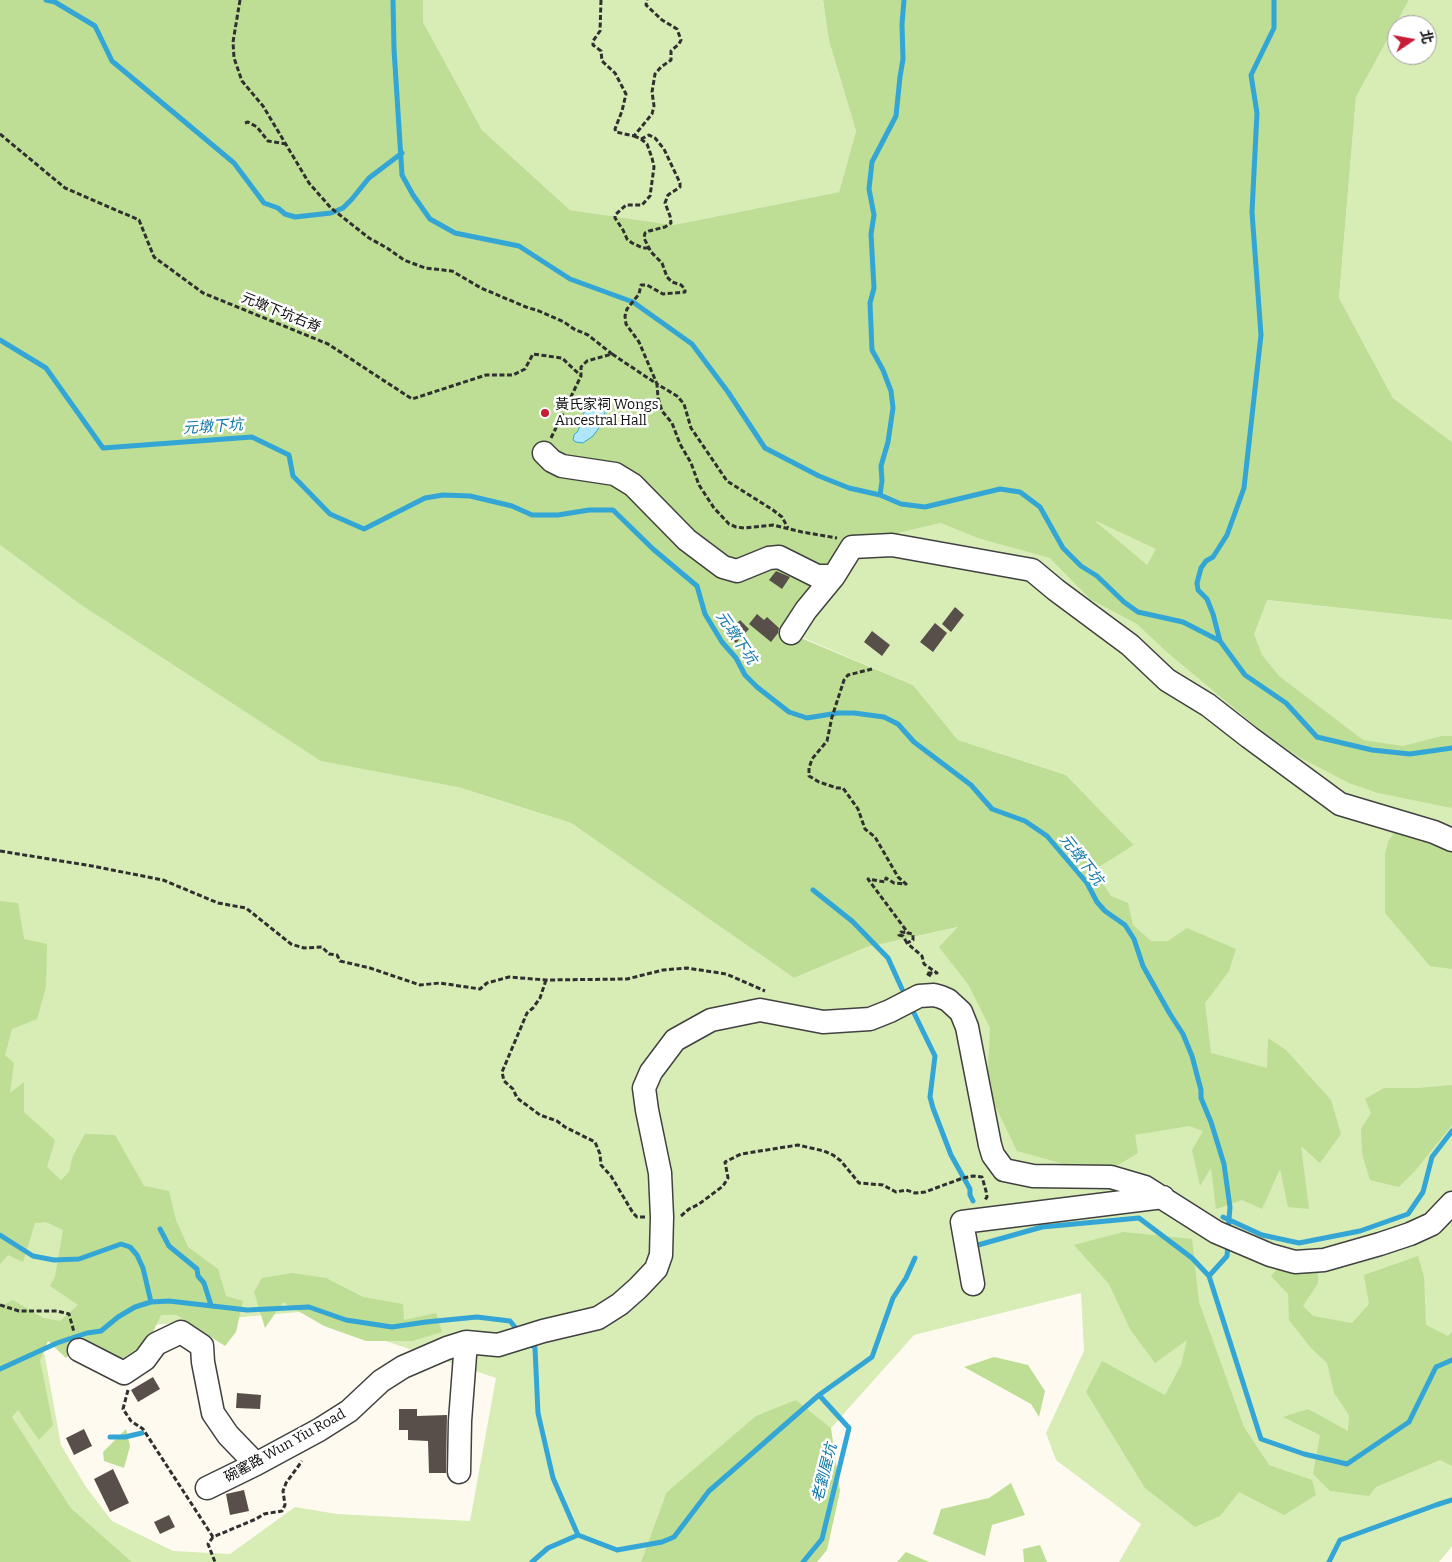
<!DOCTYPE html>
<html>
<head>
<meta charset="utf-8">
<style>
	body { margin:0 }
	#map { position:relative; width:1452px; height:1562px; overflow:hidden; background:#fffaef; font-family:Bitter,"Noto Sans TC",serif }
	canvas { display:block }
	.north { position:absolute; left:1387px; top:15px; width:50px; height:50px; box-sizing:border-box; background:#fff; border:1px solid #9f9f9f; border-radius:50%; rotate:78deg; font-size:14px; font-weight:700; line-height:20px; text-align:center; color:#0e0e0e }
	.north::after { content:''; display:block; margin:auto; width:18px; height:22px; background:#c71d37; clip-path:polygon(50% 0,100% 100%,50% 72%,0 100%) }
</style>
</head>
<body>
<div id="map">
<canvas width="1452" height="1562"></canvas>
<div class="north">北</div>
</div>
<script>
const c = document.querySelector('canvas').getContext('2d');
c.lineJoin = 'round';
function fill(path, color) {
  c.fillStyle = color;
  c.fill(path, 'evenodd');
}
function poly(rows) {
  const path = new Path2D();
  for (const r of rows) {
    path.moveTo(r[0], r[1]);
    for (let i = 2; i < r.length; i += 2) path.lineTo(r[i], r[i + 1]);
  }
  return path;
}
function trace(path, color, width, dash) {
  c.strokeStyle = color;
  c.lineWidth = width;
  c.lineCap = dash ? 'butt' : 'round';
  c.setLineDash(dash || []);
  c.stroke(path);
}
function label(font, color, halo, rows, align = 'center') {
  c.font = font + ' Bitter,"Noto Sans TC",serif';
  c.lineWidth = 5;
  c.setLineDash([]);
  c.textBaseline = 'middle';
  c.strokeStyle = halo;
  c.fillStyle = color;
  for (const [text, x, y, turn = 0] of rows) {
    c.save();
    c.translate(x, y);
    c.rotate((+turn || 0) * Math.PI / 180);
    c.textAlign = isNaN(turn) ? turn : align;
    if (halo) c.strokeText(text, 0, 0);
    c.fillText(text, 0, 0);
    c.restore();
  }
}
fill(poly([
	[423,0,823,0,829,41,856,131,839,192,673,225,570,210,482,130,423,22],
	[1409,0,1452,0,1452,442,1393,398,1339,298,1356,97],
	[1397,25,1427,25,1427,55,1397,55],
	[1048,498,1266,600,1452,620,1452,1546,1439,1562,1119,1562,1141,1524,1056,1460,1046,1433,1084,1351,1081,1293,914,1335,831,1428,796,1400,666,1493,641,1562,132,1562,71,1508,0,1399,0,545,77,602,458,787,571,823,794,978,867,947,1023,913,1134,845,1066,775,958,740,913,685,801,637,851,544],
	[299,1312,496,1378,470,1521,337,1514,295,1507,230,1554,173,1551,112,1521,86,1487,61,1445,41,1335]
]), '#d8ecb6');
fill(poly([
	[0,0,423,0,423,22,482,130,570,210,673,225,839,192,856,131,829,41,823,0,1409,0,1356,97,1339,298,1393,398,1452,442,1452,620,1267,600,1254,634,1262,655,1279,676,1363,740,1403,746,1442,736,1452,736,1452,808,1378,793,1349,783,1299,757,1263,732,1168,653,1137,624,1090,599,1050,558,978,538,941,523,851,544,801,638,913,685,958,740,1066,775,1134,845,1094,870,1111,896,1128,903,1133,925,1151,941,1168,941,1187,928,1236,949,1229,971,1205,1003,1211,1053,1267,1068,1268,1038,1286,1050,1331,1100,1341,1134,1320,1163,1301,1146,1309,1209,1288,1207,1280,1169,1262,1209,1242,1200,1216,1209,1211,1168,1200,1186,1192,1150,1203,1131,1189,1126,1135,1135,1138,1153,1118,1165,1068,1165,1017,1151,987,1089,990,1028,968,984,939,947,958,927,867,947,794,978,571,823,458,787,321,761,77,602,0,545],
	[1096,521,1156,549,1147,565,1096,522],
	[1452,828,1452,969,1430,966,1385,913,1385,854,1388,842,1396,829],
	[0,901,18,903,24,939,47,944,46,987,37,1019,12,1029,5,1055,14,1063,10,1093,24,1082,24,1112,55,1140,47,1167,61,1180,69,1172,73,1156,85,1134,115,1135,144,1186,169,1191,176,1220,188,1247,218,1269,226,1296,243,1301,236,1332,225,1346,177,1315,161,1315,144,1351,135,1350,116,1363,87,1340,66,1358,48,1341,40,1360,53,1425,39,1440,18,1410,12,1417,71,1508,132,1562,0,1562,0,1307,13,1300,43,1318,60,1321,78,1305,50,1286,55,1277,63,1230,46,1222,35,1223,23,1262,8,1255,0,1264],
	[1452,1085,1452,1125,1415,1171,1399,1187,1370,1180,1362,1154,1361,1129,1371,1113,1365,1099,1384,1088,1418,1088],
	[1123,1232,1192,1239,1199,1302,1244,1427,1269,1465,1312,1480,1316,1495,1284,1515,1239,1492,1220,1516,1195,1527,1145,1488,1086,1392,1102,1361,1165,1395,1181,1365,1187,1340,1155,1363,1130,1329,1109,1284,1074,1245],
	[1319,1251,1318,1283,1303,1306,1313,1316,1352,1323,1369,1304,1364,1275,1418,1256,1424,1277,1426,1325,1448,1336,1452,1332,1452,1466,1440,1460,1376,1487,1369,1496,1330,1491,1313,1474,1320,1435,1283,1417,1308,1409,1348,1431,1349,1415,1334,1393,1327,1363,1311,1348,1289,1320,1288,1294,1271,1276,1291,1253],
	[292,1273,326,1278,363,1297,403,1304,404,1320,436,1313,442,1332,412,1341,366,1341,324,1326,283,1302,265,1328,254,1292,262,1278],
	[994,1357,1028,1365,1045,1391,1039,1417,1031,1404,964,1367],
	[796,1400,831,1428,840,1491,827,1550,817,1562,641,1562,666,1493,756,1416],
	[126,1429,130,1446,124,1468,104,1461,103,1452],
	[1011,1483,1025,1515,992,1525,985,1556,933,1534,941,1509,989,1498],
	[1040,1545,1047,1562,1024,1562,1023,1549],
	[906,1552,929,1562,897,1562]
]), '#bdde94');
const water = poly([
	[597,397,602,398,606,403,606,409,601,425,593,436,583,443,576,442,573,440,574,435,578,431,587,404,597,397]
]);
fill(water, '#b0e6fa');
trace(water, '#33a6d6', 1);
trace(poly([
	[46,0,55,2,95,26,112,61,234,163,264,203,278,208,285,214,295,217,331,213,343,208,352,199,369,178,402,153],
	[393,0,394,49,402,175,413,195,430,219,455,233,519,246,570,279,633,302,692,344,728,392,765,448,819,476,849,488,880,495,901,504,925,507,1000,489,1020,492,1040,507,1063,548,1081,566,1097,576,1124,602,1138,612,1183,622,1220,641,1245,675,1286,703,1317,737,1372,750,1410,754,1452,748],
	[0,340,46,368,103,448,252,437,289,455,293,476,330,514,364,529,425,498,443,495,470,496,512,506,532,515,558,515,589,510,613,510,653,549,697,586,705,614,722,642,736,658,745,675,757,687,789,712,807,718,838,713,854,713,884,717,898,724,914,742,971,785,992,809,1025,821,1047,836,1087,883,1097,902,1105,911,1125,925,1134,939,1143,966,1170,1014,1183,1034,1192,1056,1201,1090,1201,1098,1211,1122,1224,1164,1230,1207,1228,1232],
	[880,495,882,481,881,466,888,442,893,408,891,391,883,370,872,350,870,303,874,288,871,234,874,215,869,189,872,162,896,116,900,77,903,59,902,24,904,0],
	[1220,641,1213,614,1207,599,1198,590,1197,583,1201,568,1206,561,1213,557,1227,535,1244,488,1261,335,1252,212,1257,113,1251,75,1274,28,1274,0],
	[813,890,852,921,888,958,902,989],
	[914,1013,935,1056,930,1097,933,1108,951,1155,970,1189,970,1195,973,1201],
	[1223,1217,1262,1235,1299,1243,1360,1231,1408,1214,1423,1192,1432,1157,1452,1131],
	[160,1229,169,1246,197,1269,198,1276,204,1283,211,1305],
	[0,1235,33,1256,54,1260,79,1259,121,1244,130,1247,137,1255,143,1268,151,1302],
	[971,1247,1042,1227,1139,1218,1192,1258,1209,1276,1261,1439,1304,1454,1347,1464,1409,1422,1436,1367,1452,1360],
	[1209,1276,1227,1256,1228,1243],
	[529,1342,535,1348,538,1413,553,1478,578,1535,617,1550,662,1542,674,1537,709,1491,819,1395,872,1357,893,1298,906,1278,915,1258],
	[0,1369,57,1343,87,1333,101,1331,118,1317,135,1307,151,1302,169,1301,247,1310,309,1307,346,1320,392,1327,426,1322,477,1317,510,1321,519,1332],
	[110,1437,125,1437,142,1433],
	[532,1562,548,1548,578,1535],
	[803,1562,822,1539,849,1428,819,1395],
	[1329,1562,1340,1540,1436,1505,1452,1500]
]), '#33a6d6', 5);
fill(poly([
	[776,571,790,577,782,589,769,580],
	[955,607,964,615,951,632,942,624],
	[757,614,764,620,767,617,779,628,778,633,771,642,749,624],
	[740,620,749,629,736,643,727,635],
	[935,623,947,633,933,652,920,642],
	[872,631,890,645,882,656,864,642],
	[153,1377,160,1389,138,1402,131,1390],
	[237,1393,261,1395,260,1409,236,1408],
	[399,1409,417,1409,417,1416,447,1415,446,1473,429,1473,428,1441,408,1440,408,1430,399,1430],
	[84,1429,92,1446,74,1455,66,1438],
	[113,1469,129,1503,110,1512,94,1479],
	[244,1490,249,1511,230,1515,226,1494],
	[169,1515,175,1527,160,1534,154,1522]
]), '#584e4a');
const minor = poly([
	[544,453,552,461,562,466,615,474,633,485,687,540,723,567,737,571,769,558,779,557,817,576,834,576,852,547,892,545,1032,570,1056,590,1130,645,1167,680,1208,705,1249,737,1340,804,1434,832,1452,840],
	[791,633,806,610,834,576],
	[973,1284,962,1222,1163,1197],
	[79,1350,124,1373,145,1359,156,1344,181,1332,202,1346,203,1362,213,1413,228,1435,256,1464],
	[459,1472,460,1421,466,1342],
	[207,1488,256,1464,319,1430,349,1411,381,1381,403,1367,447,1348,466,1342,498,1345,543,1331,598,1318,620,1304,638,1288,656,1269,661,1255,662,1217,660,1173,647,1110,644,1088,651,1072,675,1040,711,1020,760,1010,823,1022,870,1019,890,1011,919,996,934,995,941,997,948,1000,961,1012,967,1027,990,1145,993,1155,1004,1170,1033,1176,1111,1177,1145,1187,1216,1232,1270,1255,1295,1262,1324,1260,1380,1244,1410,1234,1432,1224,1452,1203]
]);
trace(minor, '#414141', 25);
trace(poly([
	[240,0,233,42,234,58,242,81,263,106,309,183,331,208,369,238,387,248,404,260,425,268,452,271,481,288,526,307,539,311,564,322,574,329,588,335,612,354],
	[601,0,600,31,593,41,593,45,601,51,602,61,615,73,626,94,622,111,615,129,616,132,634,136,652,114,654,106,652,92,655,74,661,67,671,60,671,51,679,44,681,40,677,29,662,20,646,5,647,0],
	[245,123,248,122,257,127,268,141,286,144],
	[0,134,65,188,139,220,154,257,203,293,328,344,412,399,486,375,513,375,525,369,533,354,562,358,581,376],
	[634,136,641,139,649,135,655,138,664,149,680,183,680,187,668,195,665,203,670,216,671,223,665,227,649,231,645,233,644,238,651,252,662,263,667,277,672,282,681,285,685,289,685,292,663,294,647,285,641,285,639,294,627,309,625,316,626,324,639,342,657,384,677,396,684,404,691,428,727,481,773,510,782,517,788,528],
	[641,139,647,144,652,158,654,167,650,196,642,205,626,205,615,215,615,218,623,230,627,239,632,243,643,248,649,248],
	[551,438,581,376,581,367,587,361,612,354,657,384,658,398,662,411,672,423,680,444,691,463,699,485,714,508,729,524,736,527,744,528,773,525,802,532,837,538],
	[872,669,848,675,844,680,832,717,827,741,812,759,809,768,809,776,819,782,837,788,843,788,858,809,865,829,875,837,898,877,906,884,894,883,886,878,885,882,868,879,908,933,913,934,913,940,907,943,922,956,924,964,937,973,926,973,931,976],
	[0,851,92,866,163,880,218,903,246,908,291,944,304,948,322,947,329,954,337,955,340,961,370,968,420,985,440,983,480,989,487,983,509,977,546,980,627,979,663,970,687,968,726,974,765,991],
	[907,943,903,936,899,935,901,932,908,933],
	[546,980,540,998,533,1008,527,1013,502,1072,504,1081,513,1089,517,1098,540,1115,557,1121,565,1127,595,1142,600,1154,601,1165,611,1176,633,1213,637,1217,645,1217],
	[681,1216,689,1209,699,1204,723,1186,728,1178,725,1162,741,1154,798,1145,824,1151,833,1155,841,1161,859,1183,883,1185,896,1192,906,1190,915,1193,925,1192,963,1178,973,1176,982,1177,986,1191,987,1197,984,1201],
	[0,1305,19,1311,57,1311,69,1314,74,1332],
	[128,1390,123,1409,131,1421,143,1429,213,1537,256,1519,264,1514,282,1511,285,1505,283,1491,286,1483,302,1461],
	[213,1537,208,1544,215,1562]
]), '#303030', 3, [5, 2.5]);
trace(minor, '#fff', 22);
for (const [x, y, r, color] of [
	[545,413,5,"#c71d37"]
]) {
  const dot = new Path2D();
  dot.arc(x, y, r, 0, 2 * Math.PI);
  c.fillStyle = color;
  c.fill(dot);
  trace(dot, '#fff', 2);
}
label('14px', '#0e0e0e', '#fff', [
	["元墩下坑右脊",281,313,22],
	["碗窰路 Wun Yiu Road",285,1446,-29]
]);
label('14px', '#0e0e0e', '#fff', [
	["黃氏家祠 Wongs",555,405],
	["Ancestral Hall",555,421]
], 'left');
label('italic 15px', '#0f76a8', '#fff', [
	["元墩下坑",213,427,-4],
	["元墩下坑",736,638,56],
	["元墩下坑",1081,860,52],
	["老劉屋坑",825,1473,-76]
]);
</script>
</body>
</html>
